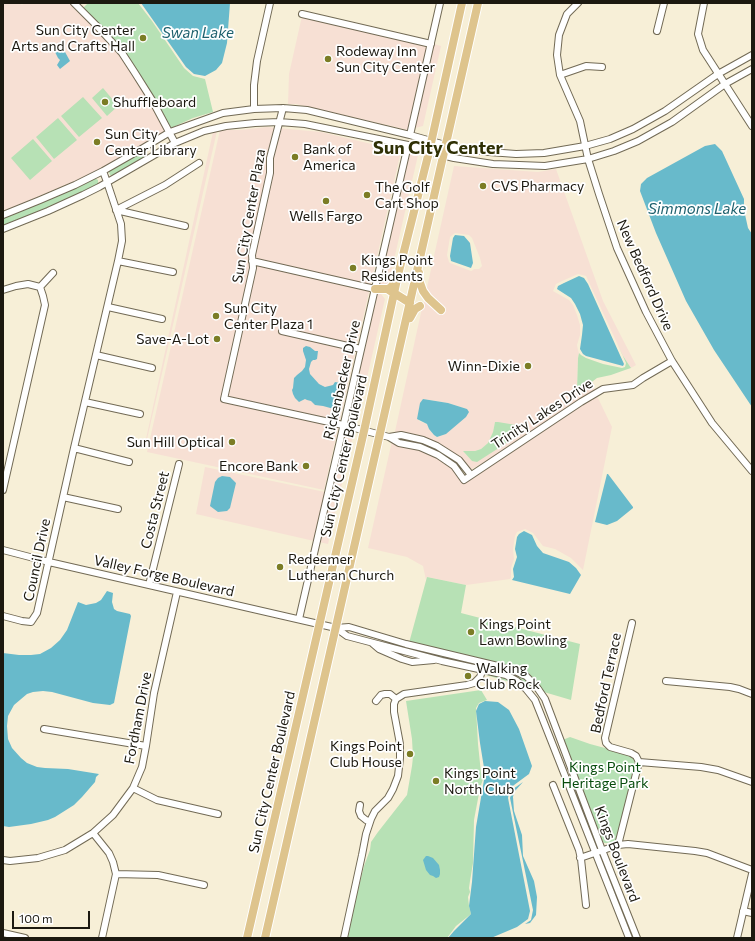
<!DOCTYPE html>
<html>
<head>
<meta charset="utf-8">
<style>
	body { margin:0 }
	#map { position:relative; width:755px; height:941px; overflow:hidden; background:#f7efd7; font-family:Commissioner,sans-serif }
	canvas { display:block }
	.frame { position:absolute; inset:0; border:4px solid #1c1910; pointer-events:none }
	.scale { position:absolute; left:12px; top:911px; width:78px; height:18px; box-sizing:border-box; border:2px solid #1c1910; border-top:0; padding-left:5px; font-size:12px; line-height:14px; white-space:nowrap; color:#1c1910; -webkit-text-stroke:3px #fff; paint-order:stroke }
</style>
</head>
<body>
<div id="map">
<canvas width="755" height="941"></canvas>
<div class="frame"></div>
<div class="scale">100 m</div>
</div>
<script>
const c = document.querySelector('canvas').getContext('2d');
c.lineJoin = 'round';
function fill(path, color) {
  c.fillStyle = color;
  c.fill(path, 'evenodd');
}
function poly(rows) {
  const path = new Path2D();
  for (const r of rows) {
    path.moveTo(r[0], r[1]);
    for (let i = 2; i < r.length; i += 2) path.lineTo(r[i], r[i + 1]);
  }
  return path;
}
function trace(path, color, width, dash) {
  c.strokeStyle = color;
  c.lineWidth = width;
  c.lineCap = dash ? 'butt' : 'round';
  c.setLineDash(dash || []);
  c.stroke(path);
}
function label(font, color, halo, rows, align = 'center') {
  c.font = font + ' Commissioner,sans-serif';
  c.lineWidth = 3.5;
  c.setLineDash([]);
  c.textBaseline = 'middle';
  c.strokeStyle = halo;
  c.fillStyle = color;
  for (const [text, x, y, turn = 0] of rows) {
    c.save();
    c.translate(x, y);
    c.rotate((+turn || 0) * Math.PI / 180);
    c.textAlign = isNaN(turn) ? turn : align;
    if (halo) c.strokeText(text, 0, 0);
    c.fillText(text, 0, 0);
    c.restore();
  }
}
fill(poly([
	[3,3,20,3,22,5,24,3,70,3,94,27,119,55,133,74,166,131,101,169,88,175,3,212],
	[302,16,427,46,408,130,296,104,288,104,289,74],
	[434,44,441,46,423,126,415,128],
	[267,127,321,132,401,151,324,490,147,452,220,130,240,130],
	[217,131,145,448,144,448,213,132],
	[409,153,418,155,388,286,379,286],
	[454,166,538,172,556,169,603,301,636,365,631,368,623,356,586,276,578,274,562,281,556,284,553,291,569,300,573,305,577,315,580,325,580,335,577,345,578,350,579,353,578,358,577,391,580,391,591,383,595,391,579,400,481,464,466,472,440,449,394,436,422,308,424,308,423,306,425,299,441,314,445,310,430,297,426,292],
	[455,233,469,235,472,238,480,258,482,266,479,269,474,269,473,270,471,271,450,263,449,262,447,255,450,237],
	[423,399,448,403,467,409,446,434,437,437,434,435,429,429,427,424,419,421],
	[495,422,505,444,472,461,463,451,475,451,481,449,488,443,493,432],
	[377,293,381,294,385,299,356,426,347,423],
	[597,396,612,427,583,570,571,558,555,549,543,546,533,533,525,529,517,532,515,536,513,549,514,559,511,568,511,577,510,579,466,585,427,577,426,580,423,566,407,557,368,548,392,441,438,454,464,478],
	[346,428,354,431,328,544,319,542],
	[205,467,325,492,314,541,196,514]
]), '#f7e0d4');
fill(poly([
	[88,3,138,3,152,21,184,68,193,76,205,79,213,112,193,118,171,128,162,111,138,72,124,52,83,8],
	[103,88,118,106,107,116,92,98],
	[83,97,102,118,79,137,61,116],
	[58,118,77,140,54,159,36,137],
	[33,139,52,161,30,180,11,158],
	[141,152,145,158,113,176,110,175,109,172,110,170],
	[94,179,96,179,98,180,98,184,97,185,70,198,46,209,3,225,3,218,43,202],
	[616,341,623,356,631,368,625,370,611,375,597,378,580,391,577,391,578,358,579,353,581,355,586,358,603,364,622,368,625,367,626,363],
	[495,422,498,422,516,425,520,430,518,435,505,444,477,462,472,461,463,451,475,451,481,449,488,443,493,432],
	[427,577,466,585,461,613,580,644,571,700,449,664,406,654],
	[481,690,487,700,479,703,476,708,478,744,481,773,484,776,480,788,474,820,473,863,470,881,469,888,470,892,468,897,469,906,471,914,456,926,447,938,346,938,364,866,370,850,371,842,378,832,407,795,412,766,413,757,412,739,406,701],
	[570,737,590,744,631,755,634,758,635,761,618,834,618,837,613,842,607,843,604,843,602,840,562,740,565,739]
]), '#b7e1b5');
fill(poly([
	[141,3,230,3,227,43,222,63,216,70,205,76,194,74,186,67],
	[58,47,65,52,70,61,60,69,57,65,60,60,58,58,54,50],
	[715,144,722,151,744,199,744,210,748,228,752,234,752,407,714,350,686,301,656,233,640,191,641,184,647,178,705,146],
	[455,235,464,236,470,243,473,263,471,268,451,261,450,256,453,238],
	[579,276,584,278,588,284,624,364,623,366,586,356,583,354,580,349,582,335,583,325,580,314,575,304,571,298,557,289,558,286,564,283],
	[306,346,310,347,315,351,318,351,317,359,315,360,313,360,311,362,309,369,310,374,319,384,325,387,333,385,335,382,341,383,334,409,323,406,315,405,311,401,307,400,305,399,299,402,295,398,293,394,292,390,293,388,294,378,297,375,302,371,305,367,306,360,303,351,303,348],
	[423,399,448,403,467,409,469,412,466,417,446,434,437,437,434,435,429,429,427,424,417,419,420,403],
	[607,474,608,474,633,507,633,508,617,521,607,525,595,522],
	[222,476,230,477,236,483,230,508,227,511,218,512,210,506,215,482,218,478],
	[524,531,532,535,537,546,543,553,569,562,576,568,581,575,570,594,512,580,514,577,513,569,517,557,515,549,517,537,519,534],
	[107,591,113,593,112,602,114,609,117,611,130,614,131,616,114,703,110,705,93,703,52,692,43,691,33,692,27,694,14,705,8,716,7,726,8,739,12,748,21,758,27,763,37,767,45,768,68,769,99,774,96,777,95,782,82,797,74,805,55,817,48,820,31,824,9,827,3,826,3,653,19,655,31,655,40,654,51,648,60,640,67,630,78,602,86,605,96,603,101,600],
	[485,701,498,702,509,710,519,729,532,766,529,774,510,788,508,798,530,911,528,919,517,927,491,938,448,938,454,931,471,914,469,906,472,882,476,827,485,774,480,743,476,711,479,704],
	[523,782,514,792,513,797,514,811,522,835,523,856,534,881,537,897,536,915,530,923,525,924,531,920,533,910,510,798,513,789],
	[426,856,428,856,433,858,439,865,440,870,440,874,439,877,436,878,433,876,430,875,426,870,423,860]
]), '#68bacb');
const minor = poly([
	[74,3,96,25,122,53,135,73,152,100,175,143],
	[578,3,567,14,559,35,557,55,560,75,580,121,588,159,599,194,617,248,646,312,672,361,712,423,752,471],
	[704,3,698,34,703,50,752,126],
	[302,14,431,44],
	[657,31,664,3],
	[560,75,586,66,602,67],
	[283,108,270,158,270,173,252,255,253,268,224,399,343,425,389,437],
	[254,109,254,85,257,61,270,3],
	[410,135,440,3],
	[3,215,40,200,75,185,103,171,138,151,170,132,223,113,254,109,283,108,307,110,410,135,456,148,489,152,516,154,544,153,585,146,610,139,633,129,665,111,718,74,752,55],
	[185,226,116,210,165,185,199,163],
	[3,229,48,211,83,195,99,187,175,143,204,131,226,126,255,123,279,122,305,124,408,145,429,152,454,158,493,164,545,166,588,159,614,151,638,141,672,122,725,84,752,69],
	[118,261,173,272],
	[252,261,375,289],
	[3,290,16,286,28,284,40,287,53,273],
	[108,307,162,319],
	[282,331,361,349],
	[96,355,152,368],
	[85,402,140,414],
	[74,448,129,462],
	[471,475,459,460,437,446,423,440,401,435,389,437,399,443,420,447,438,455,454,466,464,480,581,402,603,389,633,385,643,378,672,361],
	[3,490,45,305,43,296,40,287],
	[63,497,118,509],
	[3,550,49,562,149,585,336,628,349,627,406,644,502,667,515,671,526,676,536,686,545,699,602,850,637,938],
	[149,585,179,464],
	[3,616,22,621,31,622,37,613,74,448,118,261,122,241,121,224,107,182,103,171],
	[299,619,408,145],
	[336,628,347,636,442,661,506,675,517,681,526,689,535,700,541,715,629,938],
	[372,643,379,649,402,659,412,662,434,660],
	[666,681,730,687,739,689,752,694],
	[376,701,381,695,385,694,390,694,396,699],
	[44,729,146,746],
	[639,762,701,767,718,770,752,782],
	[553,785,579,850,581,859,586,905],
	[133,788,157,800,218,814],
	[360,805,359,811,361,816,366,820,370,822],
	[93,833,109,853,113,862,116,874,102,938],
	[618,845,639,762,636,756,631,753,610,747,606,743,605,738,632,623],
	[580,858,618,845,628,844,695,851,707,853,752,870],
	[3,860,10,861,38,858,65,850,93,833,113,815,133,788,142,767,146,746,154,693,177,592],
	[116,874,158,875,204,885],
	[743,911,752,913],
	[3,933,25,938],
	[344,938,362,855,366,834,371,819,375,811,388,798,393,789,398,776,400,758,400,744,394,712,394,704,396,699,404,694,467,685,474,683,480,677,484,666],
	[737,938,752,874]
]);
const major = poly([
	[419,273,419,280,423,291,428,298,441,310],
	[375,289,388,289,391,287,396,280],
	[390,291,394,293,410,303],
	[410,318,415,309,420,306],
	[247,938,364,431,398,275,429,152,462,3],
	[265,938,478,3]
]);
trace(minor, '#726a55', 8);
trace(major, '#fff', 10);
trace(minor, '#fff', 6);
trace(major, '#dec48d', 8);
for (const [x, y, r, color] of [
	[143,38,4,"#7b7d25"],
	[328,59,4,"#7b7d25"],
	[105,102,4,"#7b7d25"],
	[97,142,4,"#7b7d25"],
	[295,157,4,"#7b7d25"],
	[483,186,4,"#7b7d25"],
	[367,195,4,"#7b7d25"],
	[326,201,4,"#7b7d25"],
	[353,268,4,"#7b7d25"],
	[216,316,4,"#7b7d25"],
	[217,339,4,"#7b7d25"],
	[528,366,4,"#7b7d25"],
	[232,442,4,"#7b7d25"],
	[306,466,4,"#7b7d25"],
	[280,567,4,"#7b7d25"],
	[471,632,4,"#7b7d25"],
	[468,676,4,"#7b7d25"],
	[410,754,4,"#7b7d25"],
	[436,781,4,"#7b7d25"]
]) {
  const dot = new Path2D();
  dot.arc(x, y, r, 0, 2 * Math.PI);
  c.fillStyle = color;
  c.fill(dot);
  trace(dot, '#fff', 1.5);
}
label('14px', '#1c1910', '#fff', [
	["Sun City Center",135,30,"right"],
	["Arts and Crafts Hall",135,46,"right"],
	["Rodeway Inn",336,51],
	["Sun City Center",336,67],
	["Shuffleboard",113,102],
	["Sun City",105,134],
	["Center Library",105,150],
	["Bank of",303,149],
	["America",303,165],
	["CVS Pharmacy",491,186],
	["The Golf",375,187],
	["Cart Shop",375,203],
	["Wells Fargo",326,216,"center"],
	["Kings Point",361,260],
	["Residents",361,276],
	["Sun City",224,308],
	["Center Plaza 1",224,324],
	["Save-A-Lot",209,339,"right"],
	["Winn-Dixie",520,366,"right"],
	["Sun Hill Optical",224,442,"right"],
	["Encore Bank",298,466,"right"],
	["Redeemer",288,559],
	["Lutheran Church",288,575],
	["Kings Point",479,624],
	["Lawn Bowling",479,640],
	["Walking",476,668],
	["Club Rock",476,684],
	["Kings Point",402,746,"right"],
	["Club House",402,762,"right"],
	["Kings Point",444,773],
	["North Club",444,789]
], 'left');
label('14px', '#1c1910', '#fff', [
	["Sun City Center Plaza",249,216,-80],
	["New Bedford Drive",645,275,66],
	["Rickenbacker Drive",342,380,-77],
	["Trinity Lakes Drive",542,414,-33],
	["Sun City Center Boulevard",344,456,-77],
	["Costa Street",155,510,-76],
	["Council Drive",37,560,-78],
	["Valley Forge Boulevard",164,576,13],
	["Bedford Terrace",606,683,-78],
	["Fordham Drive",138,718,-79],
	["Sun City Center Boulevard",272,772,-77],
	["Kings Boulevard",617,854,69]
]);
label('14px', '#074c0d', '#fff', [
	["Kings Point",605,767],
	["Heritage Park",605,783]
]);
label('italic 15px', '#1e616e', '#fff', [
	["Swan Lake",198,33],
	["Simmons Lake",697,209]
]);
label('bold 18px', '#2f3005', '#fff', [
	["Sun City Center",438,148]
]);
</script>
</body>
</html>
